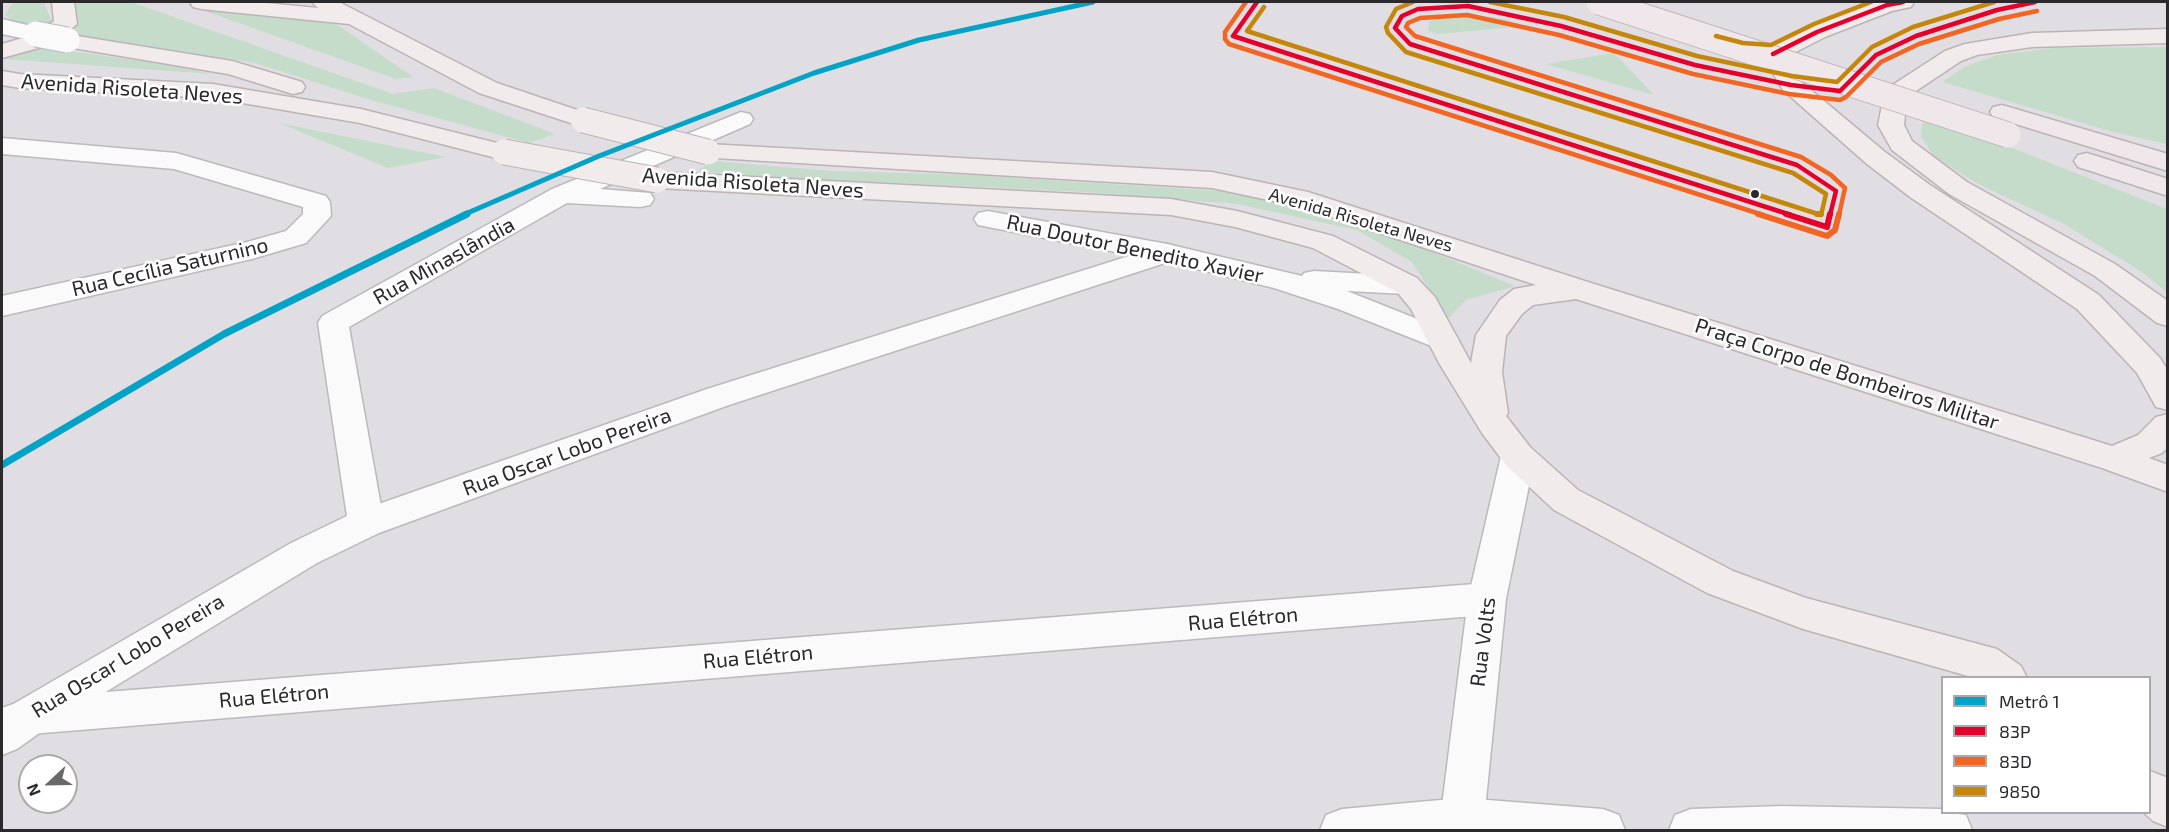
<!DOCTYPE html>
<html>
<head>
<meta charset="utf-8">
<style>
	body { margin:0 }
	#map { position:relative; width:2169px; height:832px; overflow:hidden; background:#e1dee3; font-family:"Exo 2",sans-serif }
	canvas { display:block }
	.frame { position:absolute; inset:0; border:3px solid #2b292c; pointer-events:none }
	.legend { position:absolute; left:1941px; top:676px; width:210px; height:138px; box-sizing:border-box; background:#fff; border:2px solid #aaa9ab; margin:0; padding:8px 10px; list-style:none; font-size:18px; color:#2b292c }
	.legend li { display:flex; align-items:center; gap:12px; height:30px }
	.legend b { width:30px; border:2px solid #aaa9ab }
	.north { position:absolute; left:18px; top:754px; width:60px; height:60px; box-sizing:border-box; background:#fff; border:2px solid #aaa9ab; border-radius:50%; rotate:248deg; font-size:16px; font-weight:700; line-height:24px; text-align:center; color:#2b292c }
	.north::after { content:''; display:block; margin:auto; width:21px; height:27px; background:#6b686c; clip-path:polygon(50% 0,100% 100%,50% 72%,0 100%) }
</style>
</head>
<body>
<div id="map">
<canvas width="2169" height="832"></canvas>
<div class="frame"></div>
<ul class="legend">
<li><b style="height:8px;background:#02a3c6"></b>Metrô 1</li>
<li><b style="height:8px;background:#e4002b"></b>83P</li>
<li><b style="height:8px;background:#f26522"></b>83D</li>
<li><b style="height:8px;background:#c4870b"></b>9850</li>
</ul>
<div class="north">N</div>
</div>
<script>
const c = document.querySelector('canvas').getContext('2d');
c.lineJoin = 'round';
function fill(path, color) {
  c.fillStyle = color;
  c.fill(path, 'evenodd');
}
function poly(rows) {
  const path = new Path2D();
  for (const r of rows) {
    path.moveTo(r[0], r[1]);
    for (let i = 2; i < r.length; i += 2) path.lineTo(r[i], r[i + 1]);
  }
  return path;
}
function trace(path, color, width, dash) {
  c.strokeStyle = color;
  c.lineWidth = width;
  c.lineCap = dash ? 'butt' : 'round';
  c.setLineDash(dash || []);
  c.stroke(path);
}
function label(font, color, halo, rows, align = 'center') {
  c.font = font + ' "Exo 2",sans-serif';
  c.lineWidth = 5;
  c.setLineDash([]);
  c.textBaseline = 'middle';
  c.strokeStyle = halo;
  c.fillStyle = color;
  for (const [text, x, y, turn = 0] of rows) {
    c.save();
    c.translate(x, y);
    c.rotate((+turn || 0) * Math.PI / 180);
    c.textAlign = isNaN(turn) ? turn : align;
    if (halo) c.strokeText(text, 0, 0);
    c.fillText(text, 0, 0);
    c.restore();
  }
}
fill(poly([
	[14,2,46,2,45,6,54,26,44,30,15,24,5,14],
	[73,2,131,2,393,94,434,88,555,134,529,143,371,100,255,63,64,33,74,25],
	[185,4,336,24,413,77,396,79],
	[1474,15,1505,19,1525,26,1438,34,1428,31,1429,22,1438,17],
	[35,46,176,66,213,74,2,59,2,55],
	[2167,47,2167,144,2113,132,1943,82,1964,67,1997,55,2053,48],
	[1614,53,1654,95,1546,64],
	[1923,117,1987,138,2167,209,2167,292,2142,272,2064,224,1976,183,1934,156,1921,137],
	[279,123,446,157,388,168],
	[712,161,832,171,970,175,1222,191,1296,204,1381,231,1515,286,1466,300,1448,319,1412,262,1357,230,1237,204,1086,192,767,177,697,171]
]), '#c5dcca');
const minor = poly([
	[741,112,750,114,753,119,750,124,600,189,650,193,654,199,650,205,640,207,567,203,349,327,384,523,379,533,366,537,353,533,348,523,318,323,322,316,552,189,741,112],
	[2,138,176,153,326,196,330,202,331,216,306,243,252,259,2,316,2,296,247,242,286,231,303,214,303,207,174,169,2,154,2,138],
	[988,211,1167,244,1177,247,1181,253,1177,259,1167,262,978,225,974,219,978,213,988,211],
	[1487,583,1500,588,1506,599,1500,610,1487,615,31,734,2,746,2,708,30,698,1487,583],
	[1462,798,1603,809,1619,815,1625,830,1320,830,1326,815,1342,809,1462,798],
	[1782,806,1942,809,1942,812,1966,815,1972,830,1669,830,1675,815,1691,809,1782,806]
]);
const tertiary = poly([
	[2,19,44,29,47,34,44,39,36,41,2,34,2,19],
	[1167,244,1302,276,1304,273,1314,271,1407,276,1417,278,1422,285,1417,292,1407,294,1347,291,1455,334,1459,341,1455,348,1444,351,1338,309,1274,288,1168,262,729,405,379,533,317,563,45,729,17,749,2,755,2,713,15,703,291,543,353,513,707,389,1167,244],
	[1518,443,1530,447,1535,456,1506,599,1483,830,1439,830,1468,599,1501,456,1506,447,1518,443]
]);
const trunk = poly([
	[52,2,74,2,77,24,65,34,232,61,302,82,305,87,302,92,293,94,228,74,67,47,59,45,57,39,42,47,2,58,2,44,26,37,54,21,52,2],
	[190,2,256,2,318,8,312,2,339,2,497,83,592,115,595,120,592,125,583,127,479,93,349,24,201,9,193,7,190,2],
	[1876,2,1914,2,1911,7,1892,11,1825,37,1786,57,1799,80,1885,152,1930,185,2099,295,2160,358,2165,366,2168,371,2168,410,2156,407,2137,373,2077,309,1910,197,1867,164,1783,90,1761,54,1765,49,1809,27,1876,2],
	[2168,29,2168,43,2032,47,1977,55,1961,61,1910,95,1906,105,1904,125,1912,141,1967,182,2115,264,2168,301,2168,326,2157,323,2095,276,1949,194,1892,150,1878,125,1882,105,1891,86,1945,51,1965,44,2032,33,2168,29],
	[2,71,20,74,213,84,361,109,513,147,517,152,513,157,504,160,360,123,213,98,20,88,2,85,2,71],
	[708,144,1212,172,1308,192,1591,283,2112,446,2138,435,2156,417,2168,414,2168,447,2162,453,2149,458,2168,465,2168,492,2102,468,1576,299,1533,305,1522,314,1506,336,1502,372,1508,413,1506,416,1530,447,1578,490,1733,571,1806,598,1997,649,2021,666,2027,678,1975,678,1803,629,1707,593,1554,510,1506,465,1482,433,1439,363,1411,309,1397,292,1313,248,1235,227,1171,215,657,188,648,186,644,180,648,174,657,172,1171,199,1237,211,1333,236,1417,278,1435,297,1471,363,1476,335,1500,300,1514,289,1536,285,1301,207,1212,188,699,157,695,152,699,147,708,144],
	[2150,771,2168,778,2168,827,2153,821,2143,812,2150,812,2150,771]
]);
const motorway = poly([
	[2002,105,2168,154,2168,171,1993,117,1990,112,1993,107,2002,105],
	[2087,153,2168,179,2168,196,2078,167,2074,161,2078,155,2087,153]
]);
trace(minor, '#bbb9bc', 3);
trace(tertiary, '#bbb9bc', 3);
trace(trunk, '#bcb3b6', 3);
trace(motorway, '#bcb3b6', 3);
fill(minor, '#fafafb');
fill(tertiary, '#fafafb');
fill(trunk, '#f1ebec');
fill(motorway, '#efe7e9');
const tertiaryBridge = poly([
	[36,34,67,40]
]);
const trunkBridge = poly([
	[583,120,708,152],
	[504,152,657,180]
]);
const motorwayBridge = poly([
	[1599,2,2008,135]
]);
trace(tertiaryBridge, '#bbb9bc', 27, []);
trace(trunkBridge, '#bcb3b6', 27, []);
trace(motorwayBridge, '#bcb3b6', 27, []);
trace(tertiaryBridge, '#fafafb', 25);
trace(trunkBridge, '#f1ebec', 25);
trace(motorwayBridge, '#efe7e9', 25);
trace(poly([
	[1257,2,1233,36,1791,215],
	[1773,54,1817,32,1887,5,1903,2],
	[1830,215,1836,191,1797,165,1410,44,1395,28,1402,16,1418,9,1468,6,1561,26,1695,65,1791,85,1840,91,1876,55,1916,36,1997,10,2035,2]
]), '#e4002b', 4.5);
trace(poly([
	[1786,214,1827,227,1830,214]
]), '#e4002b', 6);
trace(poly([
	[1246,2,1225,32,1225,39,1229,44,1763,215],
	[1839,215,1845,188,1831,175,1801,157,1415,36,1406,27,1408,23,1420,18,1467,15,1559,35,1693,74,1789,94,1840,100,1846,97,1881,62,1919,44,1999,19,2037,11]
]), '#f26522', 4.5);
trace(poly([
	[1758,214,1827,236,1835,230,1839,214]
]), '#f26522', 6);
trace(poly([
	[1490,2,1564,17,1697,56,1792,76,1837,82,1872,47,1913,27,1994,2],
	[1264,7,1247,31,1821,215,1826,194,1793,173,1406,52,1388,33,1386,27,1396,9,1413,2],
	[1716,36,1743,43,1771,45,1814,24,1871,2]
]), '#c4870b', 4.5);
trace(poly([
	[1817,214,1821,214]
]), '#c4870b', 6);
trace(poly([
	[463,215,599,156,814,73,919,40,1093,2]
]), '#02a3c6', 5);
trace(poly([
	[2,465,224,334,467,214]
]), '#02a3c6', 7);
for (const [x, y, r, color] of [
	[1755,194,5,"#2b292c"]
]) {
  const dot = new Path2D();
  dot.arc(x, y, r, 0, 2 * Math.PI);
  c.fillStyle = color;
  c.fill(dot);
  trace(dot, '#fff', 2);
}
label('18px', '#2b292c', '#fff', [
	["Avenida Risoleta Neves",1361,220,16]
]);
label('21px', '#2b292c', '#fff', [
	["Avenida Risoleta Neves",132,89,4],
	["Avenida Risoleta Neves",753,183,4],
	["Rua Doutor Benedito Xavier",1135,249,12],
	["Rua Minaslândia",444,261,-29],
	["Rua Cecília Saturnino",170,267,-13],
	["Praça Corpo de Bombeiros Militar",1847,374,18],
	["Rua Oscar Lobo Pereira",567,452,-20],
	["Rua Elétron",1243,619,-5],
	["Rua Volts",1483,642,-83],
	["Rua Oscar Lobo Pereira",128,656,-31],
	["Rua Elétron",758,657,-5],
	["Rua Elétron",274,696,-5]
]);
</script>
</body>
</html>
